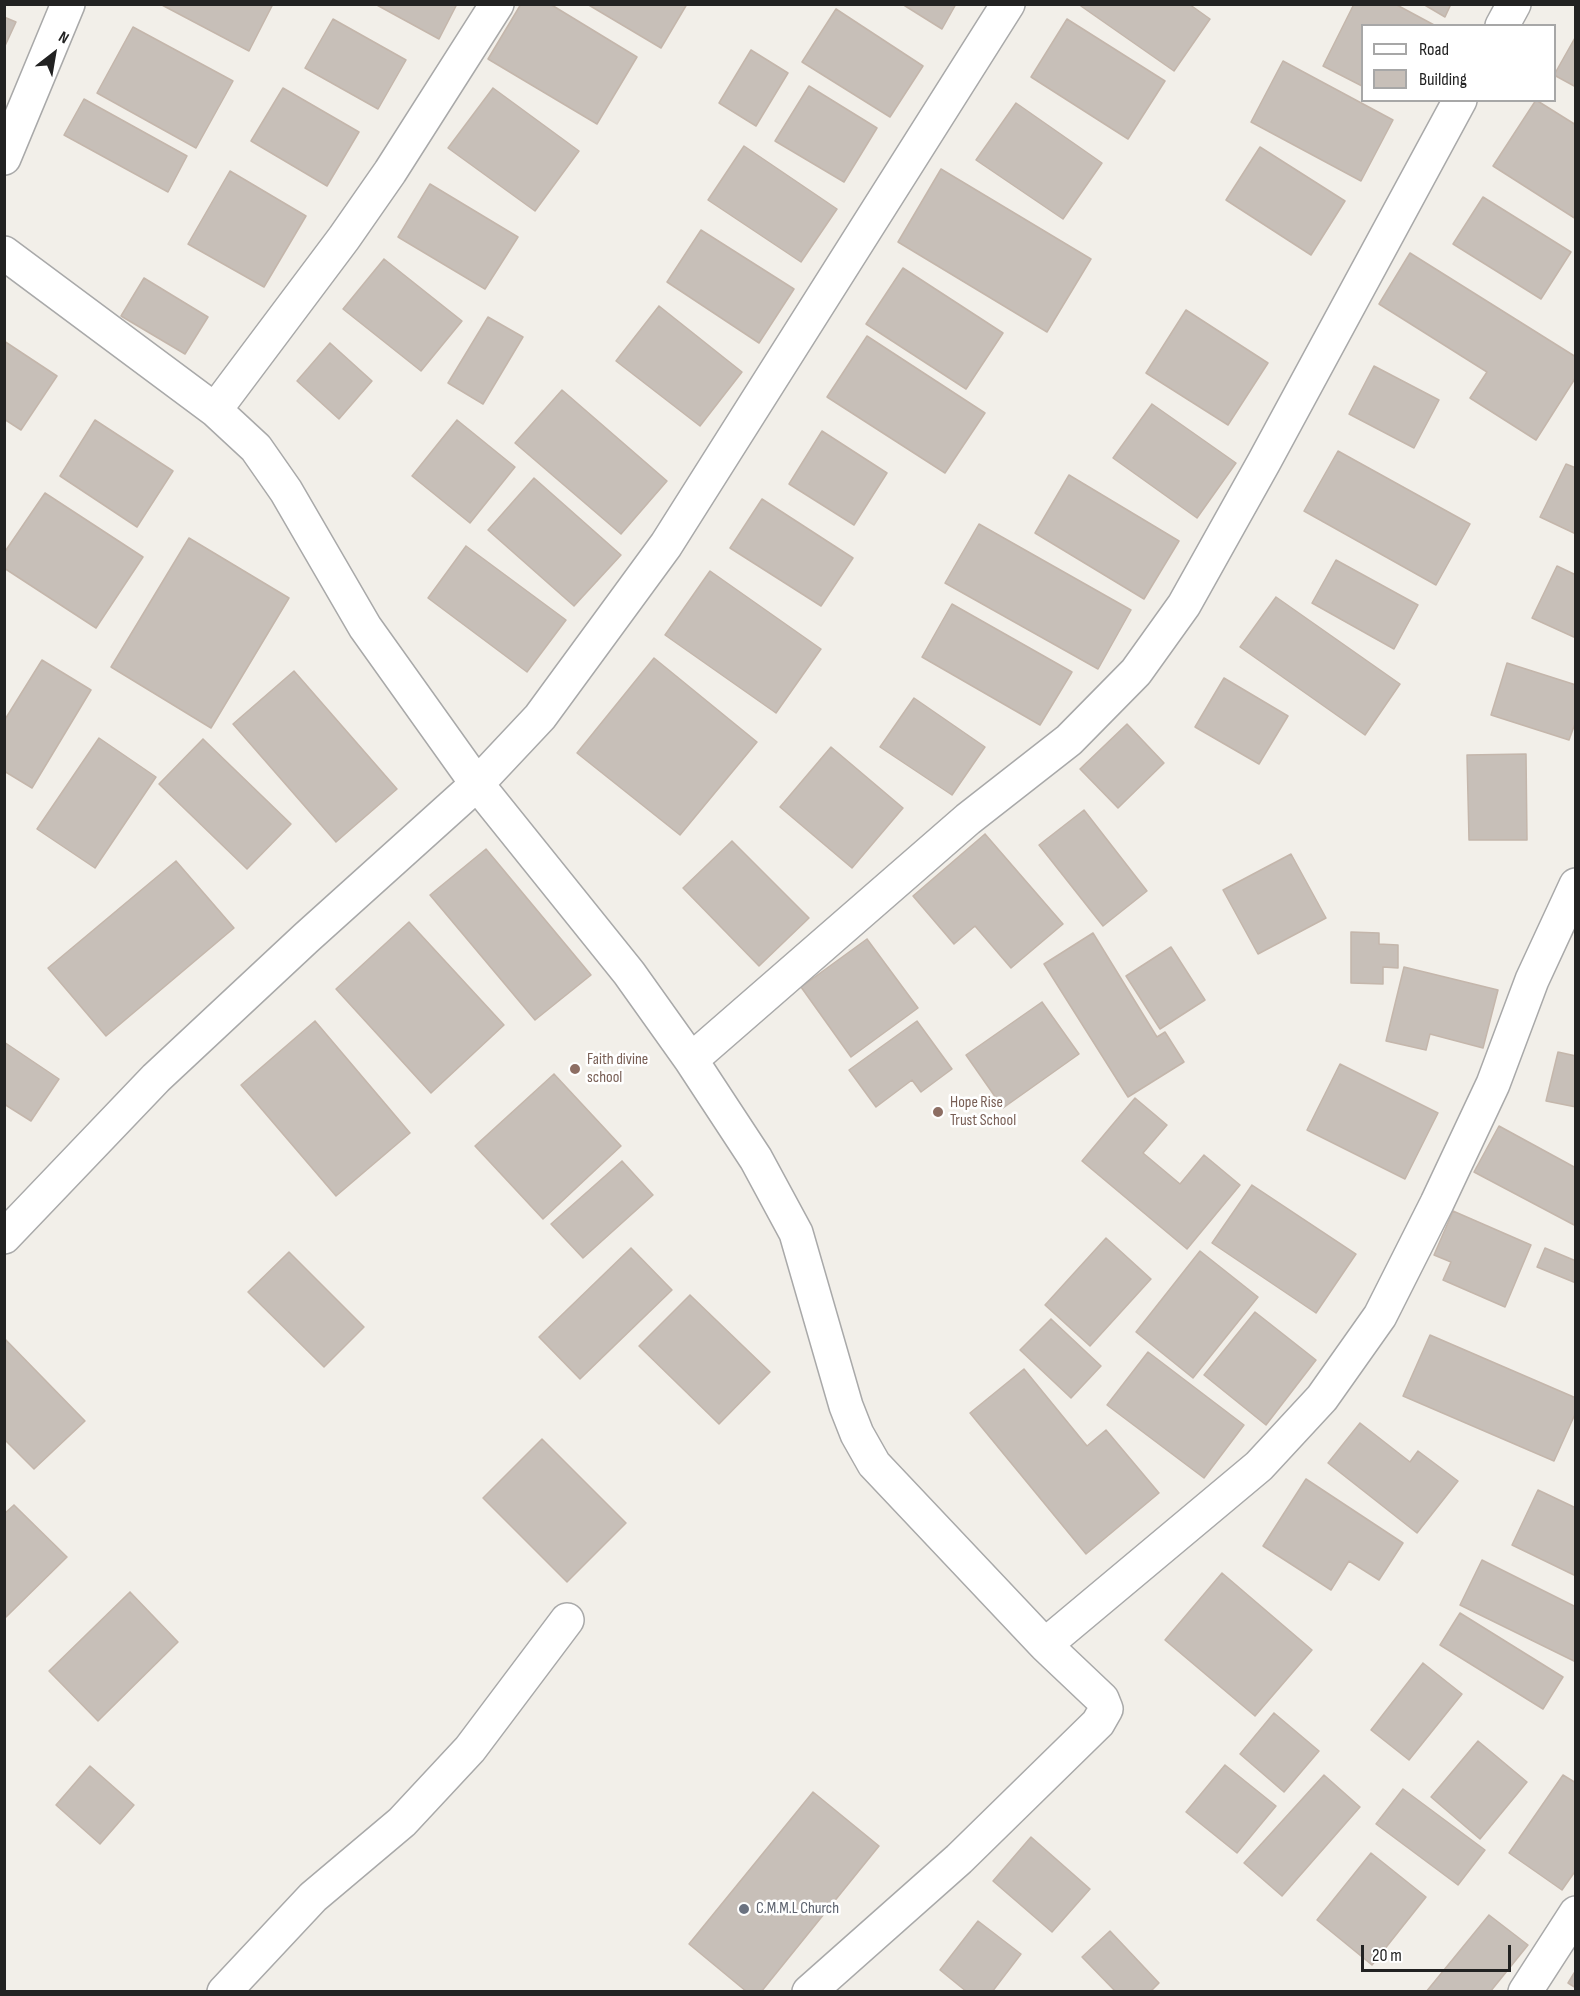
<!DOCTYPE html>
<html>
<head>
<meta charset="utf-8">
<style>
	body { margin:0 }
	#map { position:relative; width:1580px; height:1996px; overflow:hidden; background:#f2efe9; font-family:"Sofia Sans Condensed",sans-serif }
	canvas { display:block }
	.frame { position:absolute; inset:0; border:6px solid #222; pointer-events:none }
	.legend { position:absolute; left:1361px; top:24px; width:195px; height:78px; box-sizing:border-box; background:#fff; border:2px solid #a7a7a7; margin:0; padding:8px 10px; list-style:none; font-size:18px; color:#222 }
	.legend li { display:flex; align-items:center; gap:12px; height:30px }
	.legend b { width:30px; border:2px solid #a7a7a7 }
	.north { position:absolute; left:24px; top:24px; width:60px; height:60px; -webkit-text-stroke:4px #fff; paint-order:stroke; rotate:31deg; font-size:16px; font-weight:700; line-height:24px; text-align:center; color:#222 }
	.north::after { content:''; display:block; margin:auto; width:21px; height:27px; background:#222; clip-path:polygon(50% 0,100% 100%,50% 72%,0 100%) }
	.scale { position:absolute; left:1361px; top:1945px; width:150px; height:27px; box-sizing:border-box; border:3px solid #222; border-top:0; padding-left:8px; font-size:18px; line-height:21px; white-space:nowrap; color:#222; -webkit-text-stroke:4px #fff; paint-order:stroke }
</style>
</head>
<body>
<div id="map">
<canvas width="1580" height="1996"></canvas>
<div class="frame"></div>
<ul class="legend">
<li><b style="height:8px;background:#fff"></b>Road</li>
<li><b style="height:16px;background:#c7bfb8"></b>Building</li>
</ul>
<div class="north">N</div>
<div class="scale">20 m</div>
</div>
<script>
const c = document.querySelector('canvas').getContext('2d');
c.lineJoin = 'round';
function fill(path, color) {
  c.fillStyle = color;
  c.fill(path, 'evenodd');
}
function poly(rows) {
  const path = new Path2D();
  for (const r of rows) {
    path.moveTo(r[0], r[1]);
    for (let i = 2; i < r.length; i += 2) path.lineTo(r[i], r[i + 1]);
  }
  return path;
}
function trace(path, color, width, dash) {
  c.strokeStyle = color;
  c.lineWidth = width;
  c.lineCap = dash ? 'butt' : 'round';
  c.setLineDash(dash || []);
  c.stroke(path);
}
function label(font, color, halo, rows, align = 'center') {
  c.font = font + ' "Sofia Sans Condensed",sans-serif';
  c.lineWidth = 5;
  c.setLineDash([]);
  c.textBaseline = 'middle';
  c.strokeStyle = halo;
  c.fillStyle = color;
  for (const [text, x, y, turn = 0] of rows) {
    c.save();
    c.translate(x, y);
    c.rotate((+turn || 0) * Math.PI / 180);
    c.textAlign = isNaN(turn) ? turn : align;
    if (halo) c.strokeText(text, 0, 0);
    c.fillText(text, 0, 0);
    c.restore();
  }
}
const building = poly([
	[160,4,273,4,249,51,160,4],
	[375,4,457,4,439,39,375,4],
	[521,4,550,4,637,57,597,124,488,59,521,4],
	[587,4,687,4,661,48,587,4],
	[902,4,956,4,942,29,902,4],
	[1078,4,1189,4,1210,19,1174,71,1078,4],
	[1354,4,1395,4,1436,26,1362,26,1362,86,1323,66,1354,4],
	[1423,4,1451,4,1445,17,1423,4],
	[836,9,923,66,890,117,802,62,836,9],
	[4,17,16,22,4,48,4,17],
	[333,19,406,60,378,109,305,68,333,19],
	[1067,19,1165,81,1128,139,1031,77,1067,19],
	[133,27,233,81,196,148,97,93,133,27],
	[1576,36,1576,87,1554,75,1576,36],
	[751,50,788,73,756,126,719,103,751,50],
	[1283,61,1393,120,1361,181,1251,122,1283,61],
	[809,86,877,128,844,182,775,141,809,86],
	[283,88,359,132,327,186,251,141,283,88],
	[493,88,579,151,535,211,448,148,493,88],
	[84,99,187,156,168,192,64,135,84,99],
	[1536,100,1576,125,1576,219,1493,166,1536,100],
	[1016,103,1102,163,1063,219,976,160,1016,103],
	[744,146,837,209,801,262,708,200,744,146],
	[1260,147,1345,201,1311,255,1226,200,1260,147],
	[941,169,1091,259,1047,332,898,242,941,169],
	[230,171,306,216,264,287,188,244,230,171],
	[430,184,518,237,485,289,398,237,430,184],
	[1483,197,1571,252,1541,299,1453,244,1483,197],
	[701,230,794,289,759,343,667,282,701,230],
	[1410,253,1576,357,1576,377,1536,440,1470,398,1487,372,1379,304,1410,253],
	[384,259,462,321,421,371,343,309,384,259],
	[903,268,1003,333,966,389,866,324,903,268],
	[144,278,208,317,185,354,121,316,144,278],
	[659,306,742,372,700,426,616,361,659,306],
	[1186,310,1268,363,1228,425,1146,373,1186,310],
	[488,317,523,337,483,404,448,383,488,317],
	[867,336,985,413,945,473,827,397,867,336],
	[4,341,57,376,21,430,4,419,4,341],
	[330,343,372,381,339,419,297,381,330,343],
	[1374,366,1439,400,1414,448,1349,414,1374,366],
	[562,390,667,481,621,534,515,443,562,390],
	[1152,404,1236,463,1197,518,1113,458,1152,404],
	[95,420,173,471,137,527,60,476,95,420],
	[457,420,515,467,470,523,412,476,457,420],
	[822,431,887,473,854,525,789,484,822,431],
	[1338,451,1470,524,1436,585,1304,511,1338,451],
	[1566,464,1576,468,1576,534,1540,517,1566,464],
	[1069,475,1179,541,1144,599,1035,533,1069,475],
	[534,478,621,555,574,606,488,530,534,478],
	[45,493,143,557,96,628,4,568,4,553,45,493],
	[762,499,853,558,821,606,730,548,762,499],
	[979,524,1131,610,1098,669,945,583,979,524],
	[189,538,289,598,211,728,111,667,189,538],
	[466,546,566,620,527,672,428,598,466,546],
	[1336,560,1418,605,1394,649,1312,603,1336,560],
	[1557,566,1576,575,1576,638,1532,618,1557,566],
	[710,571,821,649,776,713,665,635,710,571],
	[1276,597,1400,684,1365,735,1240,647,1276,597],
	[952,604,1072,672,1040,725,922,657,952,604],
	[654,658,757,742,680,835,577,753,654,658],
	[42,660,91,690,32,788,4,771,4,721,42,660],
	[1507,663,1576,685,1576,721,1569,740,1491,715,1507,663],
	[294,671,397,789,336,842,233,724,294,671],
	[1224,678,1288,716,1259,764,1195,727,1224,678],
	[914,698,985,747,952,795,880,747,914,698],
	[1127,724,1164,763,1118,808,1080,769,1127,724],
	[99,738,156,777,95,868,37,829,99,738],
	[203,739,291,824,247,869,159,784,203,739],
	[831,747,903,808,852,868,780,807,831,747],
	[1526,754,1527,840,1469,840,1467,755,1526,754],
	[1084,810,1147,891,1103,926,1039,845,1084,810],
	[985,834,1063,924,1011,968,975,926,954,944,913,896,985,834],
	[732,841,809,918,759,966,683,888,732,841],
	[486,849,591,975,535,1020,430,895,486,849],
	[1291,854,1326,918,1258,954,1223,890,1291,854],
	[176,861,234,928,106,1036,48,968,176,861],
	[409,922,504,1025,431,1093,336,989,409,922],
	[1351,932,1379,933,1379,944,1398,945,1398,968,1383,967,1383,984,1351,983,1351,932],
	[1093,933,1157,1037,1165,1032,1184,1062,1128,1097,1044,964,1093,933],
	[867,939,918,1008,851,1057,801,987,867,939],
	[1171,947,1205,1000,1160,1029,1126,976,1171,947],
	[1404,967,1498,990,1483,1048,1430,1034,1426,1050,1386,1041,1404,967],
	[1042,1002,1079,1054,1003,1108,966,1055,1042,1002],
	[315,1021,410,1133,336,1196,241,1085,315,1021],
	[917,1021,952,1069,921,1092,912,1080,876,1107,849,1070,917,1021],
	[4,1042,59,1079,31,1121,4,1104,4,1042],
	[1558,1052,1576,1056,1576,1107,1546,1101,1558,1052],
	[1340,1064,1438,1113,1405,1179,1307,1130,1340,1064],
	[554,1074,621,1146,543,1219,475,1146,554,1074],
	[1135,1098,1167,1125,1143,1153,1180,1184,1204,1155,1240,1185,1187,1249,1082,1161,1135,1098],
	[1499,1126,1576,1168,1576,1226,1474,1172,1499,1126],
	[622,1161,653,1195,583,1258,551,1224,622,1161],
	[1252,1185,1356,1254,1316,1313,1212,1243,1252,1185],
	[1453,1211,1531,1245,1505,1307,1443,1280,1451,1262,1434,1255,1453,1211],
	[1106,1238,1151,1279,1090,1346,1045,1305,1106,1238],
	[631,1248,672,1290,580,1379,539,1337,631,1248],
	[1545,1248,1576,1261,1576,1283,1537,1267,1545,1248],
	[1200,1251,1258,1297,1193,1378,1136,1332,1200,1251],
	[289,1252,364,1327,324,1367,248,1292,289,1252],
	[690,1295,770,1372,719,1424,639,1346,690,1295],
	[1255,1312,1316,1360,1266,1425,1204,1375,1255,1312],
	[1051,1319,1101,1366,1071,1398,1020,1350,1051,1319],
	[1430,1335,1576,1398,1576,1412,1554,1461,1403,1396,1430,1335],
	[4,1338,85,1421,34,1469,4,1439,4,1338],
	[1148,1352,1244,1425,1204,1478,1107,1405,1148,1352],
	[1024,1369,1087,1446,1106,1430,1159,1493,1086,1554,970,1413,1024,1369],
	[1360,1423,1410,1462,1418,1451,1458,1481,1417,1533,1328,1463,1360,1423],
	[542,1439,626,1523,567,1582,483,1498,542,1439],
	[1306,1479,1403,1543,1379,1580,1349,1561,1331,1590,1263,1546,1306,1479],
	[1538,1490,1576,1508,1576,1576,1512,1545,1538,1490],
	[14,1505,67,1557,4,1619,4,1514,14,1505],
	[1482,1560,1576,1607,1576,1662,1460,1605,1482,1560],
	[1222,1573,1312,1650,1255,1716,1165,1640,1222,1573],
	[130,1592,178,1642,98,1721,49,1671,130,1592],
	[1460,1613,1563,1677,1543,1709,1440,1645,1460,1613],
	[1423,1663,1462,1694,1409,1760,1371,1730,1423,1663],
	[1274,1713,1319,1751,1284,1792,1240,1754,1274,1713],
	[1478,1741,1527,1782,1480,1839,1431,1797,1478,1741],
	[1225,1765,1276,1806,1237,1853,1186,1812,1225,1765],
	[90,1766,134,1805,100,1844,56,1805,90,1766],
	[1324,1775,1360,1807,1282,1896,1244,1863,1324,1775],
	[1563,1775,1576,1783,1576,1870,1562,1890,1509,1853,1563,1775],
	[1403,1789,1485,1850,1458,1885,1376,1824,1403,1789],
	[813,1792,879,1846,761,1992,747,1992,689,1944,813,1792],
	[1031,1837,1090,1889,1052,1932,993,1881,1031,1837],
	[1371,1853,1426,1897,1372,1965,1317,1920,1371,1853],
	[1489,1915,1528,1945,1490,1992,1426,1992,1489,1915],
	[978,1921,1021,1954,992,1992,967,1992,940,1970,978,1921],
	[1110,1931,1159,1983,1150,1992,1116,1992,1082,1957,1110,1931],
	[1576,1970,1576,1988,1568,1983,1576,1970]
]);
fill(building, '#c7bfb8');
trace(building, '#c4b6ab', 1.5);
const minor = poly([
	[1502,26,1514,4],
	[4,158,68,4],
	[4,253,215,410,256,448,286,491,365,627,477,784,629,973,691,1060,756,1159,796,1233,846,1406,857,1434,874,1464,1045,1645,1102,1699,1106,1709,1098,1723,959,1859,809,1992],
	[215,410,344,238,390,172,497,4],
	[691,1060,968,819,1069,740,1136,672,1184,605,1264,462,1460,100],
	[4,1237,156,1078,306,938,477,784,540,717,666,545,1008,4],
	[1045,1645,1259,1466,1322,1398,1380,1316,1437,1203,1493,1084,1532,980,1576,885],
	[224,1992,313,1897,402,1822,470,1749,567,1620],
	[1525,1992,1576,1913]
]);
trace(minor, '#a9a9a9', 36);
trace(minor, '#fff', 33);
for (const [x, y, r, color] of [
	[575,1069,6,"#8d6e63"],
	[938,1112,6,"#8d6e63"],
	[744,1909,6,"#6b7280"]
]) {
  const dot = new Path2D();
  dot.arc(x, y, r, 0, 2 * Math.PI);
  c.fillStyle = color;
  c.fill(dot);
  trace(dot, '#fff', 2);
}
label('16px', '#785e54', '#fff', [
	["Faith divine",587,1060],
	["school",587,1078],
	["Hope Rise",950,1103],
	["Trust School",950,1121]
], 'left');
label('16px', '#5b616d', '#fff', [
	["C.M.M.L Church",756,1909]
], 'left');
</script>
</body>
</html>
